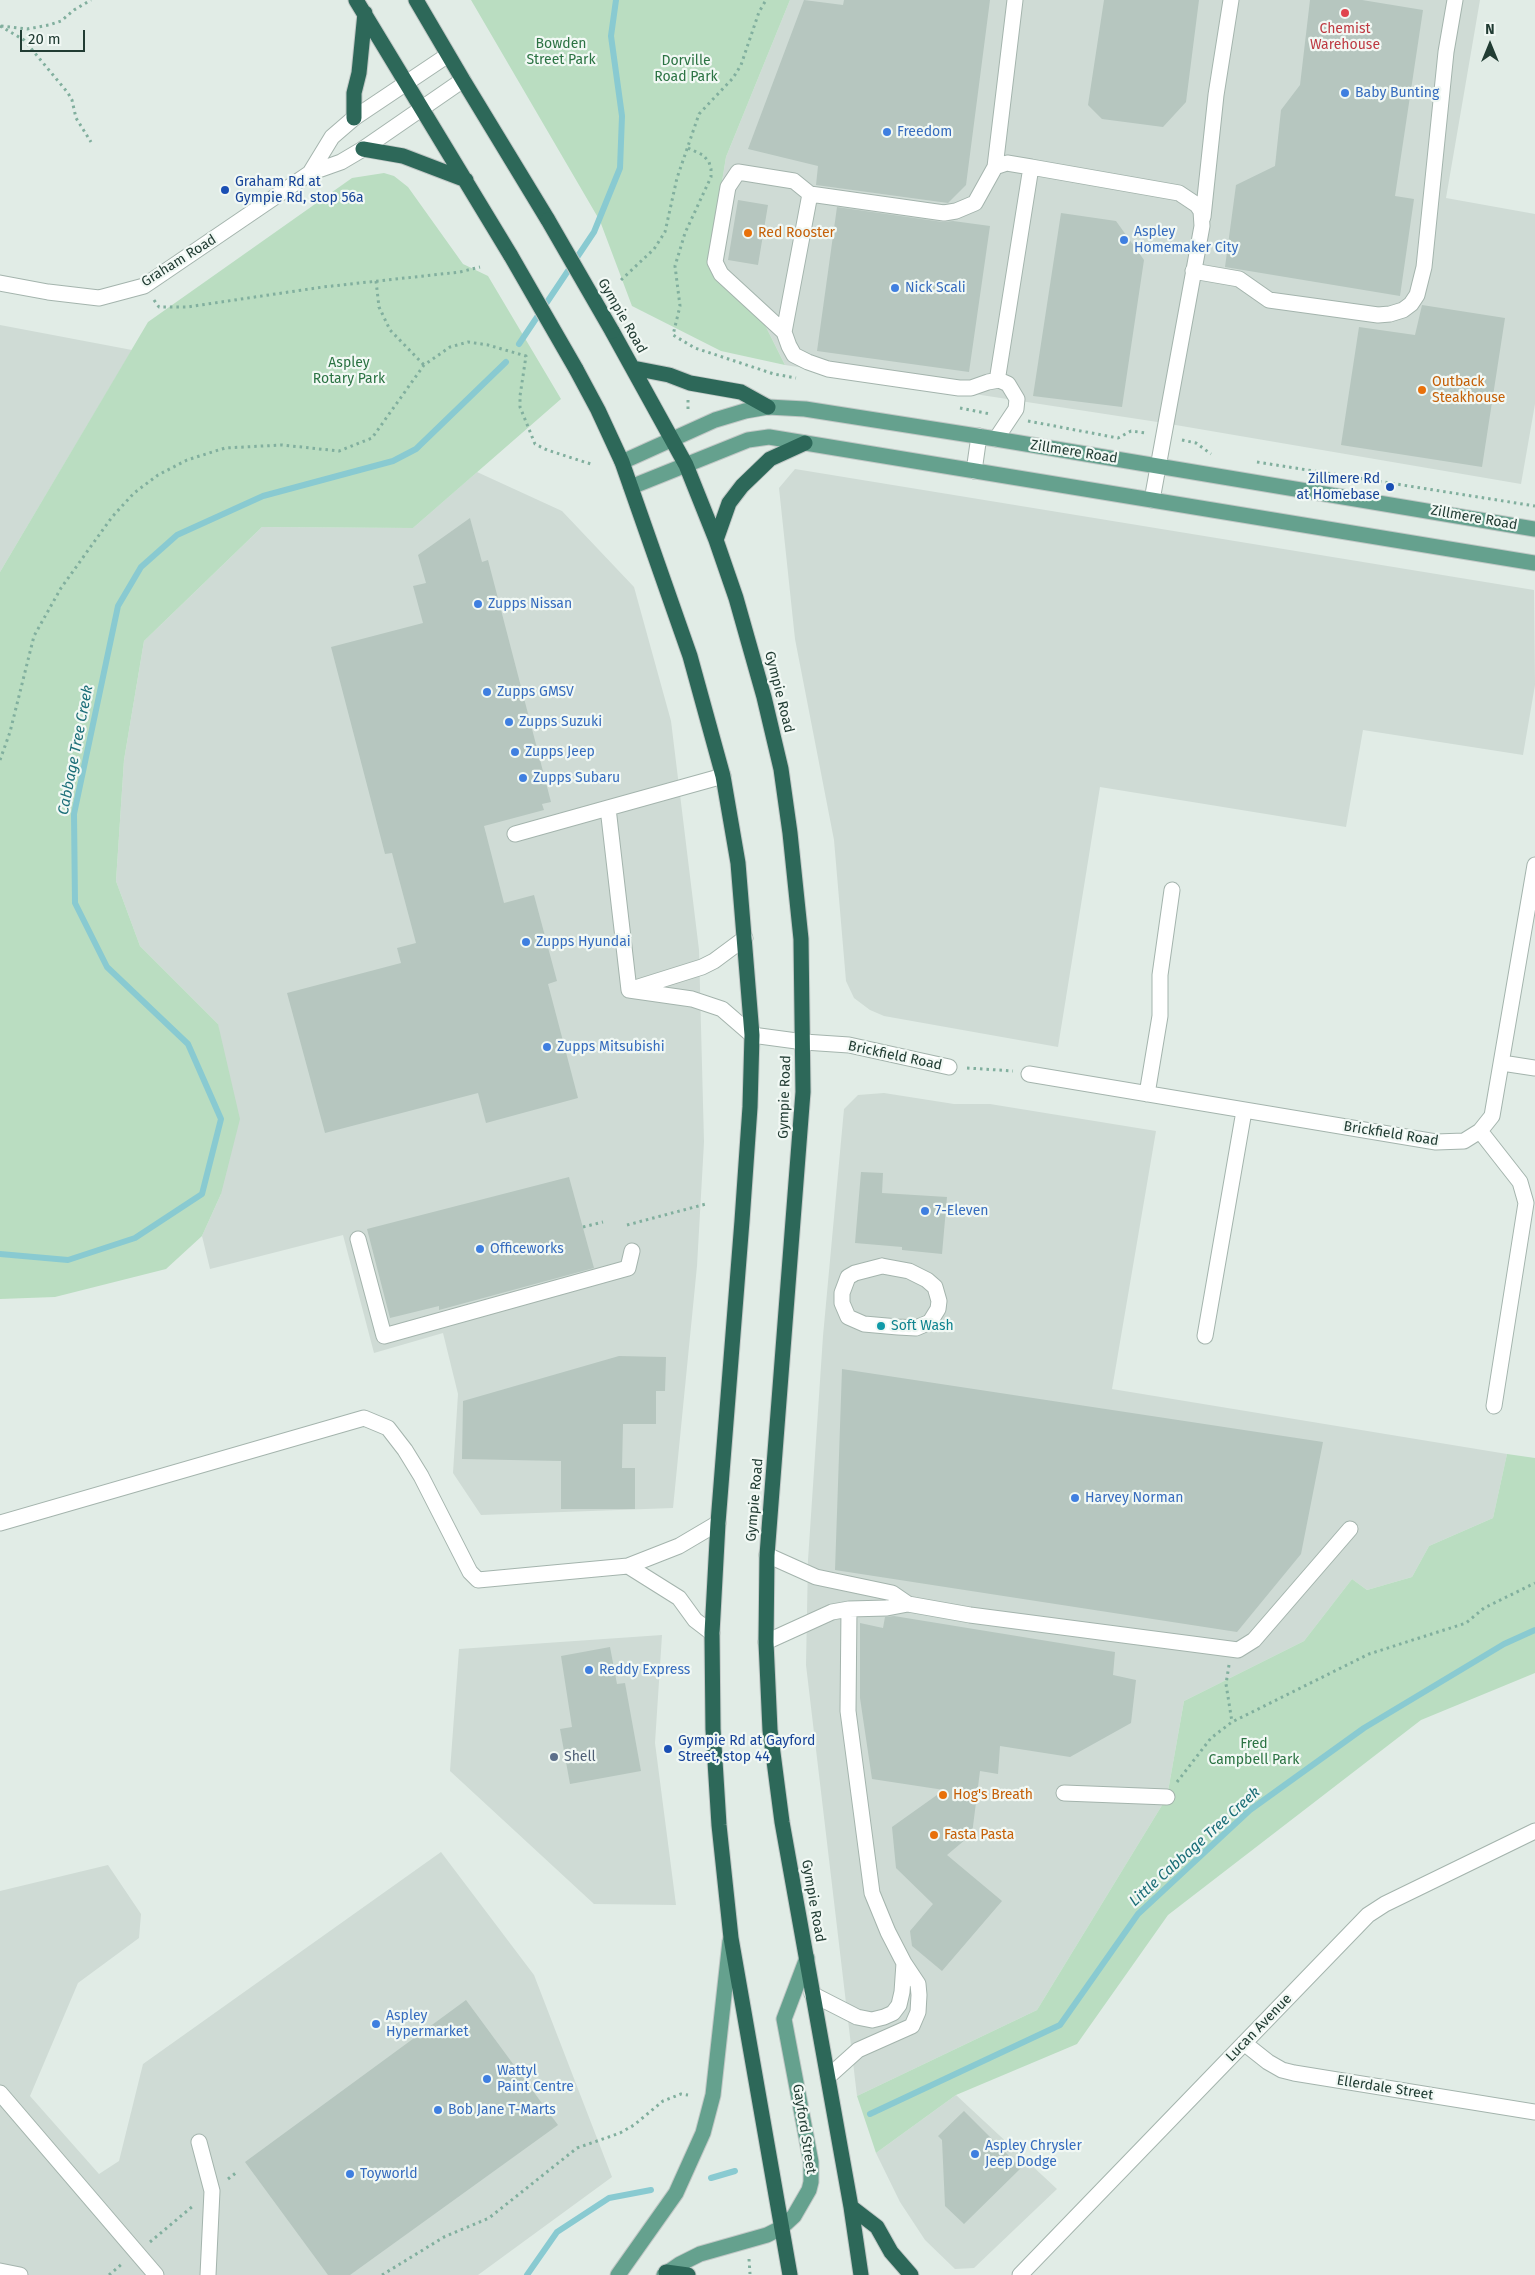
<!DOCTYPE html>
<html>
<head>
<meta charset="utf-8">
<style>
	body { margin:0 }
	#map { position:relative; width:1535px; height:2275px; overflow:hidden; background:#e1ece6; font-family:"Fira Sans",sans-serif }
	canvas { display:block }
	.north { position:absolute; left:1465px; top:20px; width:50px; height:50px; -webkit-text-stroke:4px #f1f8f4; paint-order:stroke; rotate:0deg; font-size:14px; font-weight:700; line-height:20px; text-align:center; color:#213c33 }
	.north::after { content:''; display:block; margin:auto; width:18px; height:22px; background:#213c33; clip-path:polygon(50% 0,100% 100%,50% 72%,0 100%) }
	.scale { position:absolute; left:20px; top:30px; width:65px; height:22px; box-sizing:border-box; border:2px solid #213c33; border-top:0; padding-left:6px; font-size:15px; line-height:18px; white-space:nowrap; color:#213c33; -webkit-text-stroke:4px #f1f8f4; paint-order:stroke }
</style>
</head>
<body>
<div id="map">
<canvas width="1535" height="2275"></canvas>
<div class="north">N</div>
<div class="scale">20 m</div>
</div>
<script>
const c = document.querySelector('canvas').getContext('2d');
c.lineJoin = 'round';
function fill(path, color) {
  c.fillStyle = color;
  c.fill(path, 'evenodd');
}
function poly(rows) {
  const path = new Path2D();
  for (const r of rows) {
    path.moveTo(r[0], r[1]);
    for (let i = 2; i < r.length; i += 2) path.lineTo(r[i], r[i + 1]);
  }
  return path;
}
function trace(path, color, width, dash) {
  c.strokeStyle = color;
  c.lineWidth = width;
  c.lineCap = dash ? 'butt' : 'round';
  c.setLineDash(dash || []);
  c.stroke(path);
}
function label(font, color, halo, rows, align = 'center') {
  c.font = font + ' "Fira Sans",sans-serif';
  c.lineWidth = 4.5;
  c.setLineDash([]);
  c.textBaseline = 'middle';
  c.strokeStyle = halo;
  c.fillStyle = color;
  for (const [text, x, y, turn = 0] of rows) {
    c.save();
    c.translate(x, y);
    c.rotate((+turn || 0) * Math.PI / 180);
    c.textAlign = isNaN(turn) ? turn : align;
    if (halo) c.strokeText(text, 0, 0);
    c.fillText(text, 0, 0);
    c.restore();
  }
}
fill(poly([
	[790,0,1480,0,1446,198,1535,214,1535,404,1521,484,1164,423,785,365,765,325,708,267,726,157],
	[0,325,132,350,0,572],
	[795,469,1534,590,1535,685,1523,755,1363,730,1346,827,1100,787,1058,1047,884,1016,870,1010,854,998,846,981,834,840,795,639,779,488],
	[477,472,562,511,634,587,671,721,699,950,704,1142,697,1266,673,1508,481,1515,453,1473,458,1394,443,1333,374,1353,343,1235,210,1269,202,1236,221,1194,218,1024,140,946,116,881,124,760,144,641,262,527,413,528],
	[884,1093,954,1104,990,1104,1156,1131,1112,1389,1507,1454,1493,1518,1429,1546,1412,1577,1367,1590,1352,1579,1304,1641,1184,1701,1167,1797,1037,2010,857,2096,806,1665,808,1560,823,1336,844,1109,858,1095],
	[662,1635,655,1743,676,1905,594,1904,450,1771,459,1649],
	[441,1852,534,1975,612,2177,478,2275,0,2275,0,1891,108,1865,141,1914,139,1938,78,1983,30,2096,99,2174,119,2161,143,2064],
	[956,2095,1057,2189,974,2268,955,2269,925,2240,900,2202,876,2153]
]), '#cfdbd5');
fill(poly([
	[471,0,790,0,726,157,708,267,765,325,785,365,721,351,632,306,600,221],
	[384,173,394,176,408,187,463,264,488,276,561,399,413,528,262,527,144,641,124,760,116,881,140,946,218,1024,240,1119,221,1194,202,1236,166,1269,55,1297,0,1299,0,572,148,322,352,178],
	[1507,1454,1535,1458,1535,1673,1421,1720,1168,1915,1077,2044,956,2095,876,2153,857,2096,1037,2010,1167,1797,1184,1701,1304,1641,1352,1579,1367,1590,1412,1577,1429,1546,1493,1518]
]), '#baddc1');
trace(poly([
	[519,344,594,232,620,168,622,116,611,36,616,0],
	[0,1254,68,1260,135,1238,202,1194,221,1119,188,1044,107,967,75,903,74,814,118,606,141,567,177,535,263,496,393,461,416,449,506,362],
	[870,2114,1060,2025,1138,1914,1250,1810,1364,1728,1504,1644,1535,1630],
	[711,2178,735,2171],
	[527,2275,557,2232,609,2198,651,2190]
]), '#89cad1', 6);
fill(poly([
	[804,0,843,5,844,0,990,0,966,185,948,203,816,185,818,166,748,149],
	[1104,0,1199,0,1186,102,1163,127,1102,119,1088,105],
	[1310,0,1362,0,1423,10,1395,196,1414,199,1400,296,1225,267,1236,185,1275,166,1281,110,1300,85],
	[738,200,768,205,758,265,728,260],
	[837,207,943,222,953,221,990,226,969,372,817,351],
	[1061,213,1116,221,1144,260,1122,407,1033,396],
	[1422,305,1505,318,1482,467,1341,445,1359,327,1415,335],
	[470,518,482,562,488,560,551,802,542,804,544,810,484,826,504,903,534,895,557,981,548,984,578,1098,486,1123,478,1093,325,1133,287,993,401,963,397,948,416,943,392,853,385,854,331,647,423,623,413,586,426,583,418,555],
	[861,1172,883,1173,882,1193,947,1197,942,1254,902,1250,902,1247,855,1243],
	[569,1177,594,1268,439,1310,439,1306,390,1318,367,1229],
	[619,1356,666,1357,665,1391,656,1391,656,1424,623,1424,622,1468,635,1468,635,1509,561,1509,561,1461,462,1459,463,1401],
	[842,1369,1323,1442,1301,1554,1237,1632,835,1570],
	[894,1616,1115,1652,1113,1675,1136,1680,1131,1723,1070,1757,1000,1746,998,1774,980,1771,972,1834,947,1855,1002,1901,942,1971,912,1946,910,1931,933,1904,896,1868,892,1827,944,1790,872,1779,860,1698,860,1623,883,1628,885,1617],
	[610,1647,617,1684,625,1683,641,1771,570,1784,560,1729,572,1727,561,1656],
	[466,2000,558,2125,350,2275,328,2275,245,2162],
	[964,2111,1021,2168,964,2224,945,2206,942,2140,938,2136]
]), '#b6c6bf');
const minor = poly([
	[995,167,1015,0],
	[310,173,332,137,354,118,448,55],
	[1203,217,1216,95,1231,0],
	[1193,271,1239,279,1269,300,1378,315,1390,314,1403,310,1411,304,1417,295,1424,267,1446,52,1455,0],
	[0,283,48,292,99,298,144,286,310,173,341,162,363,149,463,80],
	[784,332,721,274,715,262,728,187,738,172,794,181,810,194],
	[999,380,998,375,1031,167,1179,193,1197,205,1201,211,1202,226,1152,500],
	[996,439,1016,409,1017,399,1008,384,999,380,988,382,971,388,959,388,828,369,808,362,794,355,789,346,784,332,810,194,944,213,956,211,975,203,995,167,1007,163,1031,167],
	[974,471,979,436],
	[515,834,608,808],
	[632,989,702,967,714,961,745,938],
	[629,990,692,999,722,1009,752,1035,804,1042,849,1045,949,1067],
	[629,990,608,808,723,776],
	[1502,1063,1535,1068],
	[1029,1074,1436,1142,1464,1141,1480,1131,1492,1116,1535,865],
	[1147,1094,1160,1016,1160,975,1172,890],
	[1480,1131,1520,1182,1526,1203,1494,1406],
	[358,1239,384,1336,628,1268,632,1251],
	[882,1266,909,1271,927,1280,935,1287,939,1301,938,1309,930,1322,916,1328,898,1327,864,1324,848,1317,842,1303,842,1293,848,1277,855,1273,882,1266],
	[1205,1336,1244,1111],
	[0,1523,364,1418,388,1428,405,1450,421,1476,470,1572,478,1580,628,1566,679,1546,718,1523],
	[767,1555,816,1577,892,1593,908,1604],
	[628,1566,679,1598,695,1620,712,1633],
	[766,1642,832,1612,849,1609,887,1608,908,1604,970,1615,1238,1650,1254,1640,1350,1529],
	[1064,1793,1167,1797],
	[812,1994,857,2017,872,2020,884,2017,893,2013,899,2005,902,1992,904,1963],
	[1244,2043,1268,2062,1282,2070,1294,2073,1535,2112],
	[828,2077,858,2050,912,2026,918,2012,919,1995,918,1984,904,1963,888,1932,872,1893,848,1711,849,1609],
	[0,2093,156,2275],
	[199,2142,212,2191,208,2275],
	[0,2271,20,2275],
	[1020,2275,1368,1915,1385,1904,1535,1831]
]);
const major = poly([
	[622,462,715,420,745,411,768,407,805,409,996,439,1535,529],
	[631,487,748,440,769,437,1535,563],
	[618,2275,676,2193,703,2133,713,2095,730,1941],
	[664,2275,680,2264,700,2254,767,2235,781,2228,794,2216,809,2190,811,2182,811,2162,784,2019,807,1958]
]);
const highway = poly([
	[356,0,511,256],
	[416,0,463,80,548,220],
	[354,118,354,93,359,73,365,13],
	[363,149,403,156,466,180],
	[612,331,686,465,716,540,736,598,764,697,781,769,790,833,801,939,803,1092,767,1555,766,1642,770,1730,782,1822,851,2207,861,2275],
	[633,368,669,375,690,383,741,392,768,407],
	[576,369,598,410,622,462,690,656,723,776,738,863,752,1035,750,1107,742,1221,718,1523,712,1633,713,1729,719,1825,731,1938,790,2275],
	[716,540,729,503,742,486,770,459,805,443],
	[851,2207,877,2227,891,2252,911,2275],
	[666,2272,688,2275]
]);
trace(minor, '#a4b4ad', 17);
trace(major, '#c1c8c6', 17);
trace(highway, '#c1c8c6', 17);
trace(poly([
	[0,26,24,40,68,93,72,100,76,118,91,142],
	[1,26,27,29,49,25,61,21,74,10,91,0],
	[688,148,703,155,709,162,711,169,711,177,685,233,675,266,680,306,673,335,695,348,774,374,796,378],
	[621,280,654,249,665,232,677,178,699,114,733,78,741,65,759,12,766,0],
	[376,281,379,307,390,330,424,365],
	[154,300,159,307,187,307,323,287,460,272,480,267],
	[688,400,688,413],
	[960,408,990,414],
	[1028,421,1118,438,1131,431,1146,433],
	[1182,440,1196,443,1211,454],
	[1257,462,1535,506],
	[0,760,10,732,34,636,61,588,112,517,134,493,158,475,187,460,225,448,282,445,339,451,372,438,424,365,450,347,468,342,488,345,526,356,520,396,520,407,535,444,547,450,594,465],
	[967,1068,1013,1071],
	[627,1225,706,1204],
	[583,1227,603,1222],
	[1229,1665,1226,1684,1232,1722],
	[1177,1782,1211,1738,1232,1722,1369,1654,1466,1623,1484,1608,1535,1583],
	[228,2179,237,2172],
	[150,2242,193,2206],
	[749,2259,750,2274],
	[109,2275,123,2263],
	[382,2275,444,2237,489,2218,577,2148,620,2133,634,2125,663,2101,681,2094,688,2095]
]), '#81af9e', 3, [2.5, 4]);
trace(minor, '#fff', 15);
trace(major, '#65a18e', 15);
trace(highway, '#2d6859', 15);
const highwayBridge = poly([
	[548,220,612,331],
	[511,256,576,369]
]);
trace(highwayBridge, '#c1c8c6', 17, []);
trace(highwayBridge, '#2d6859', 15);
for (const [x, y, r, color] of [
	[1345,13,5,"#e0444e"],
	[1345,93,5,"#3f7fe0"],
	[887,132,5,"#3f7fe0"],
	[225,190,5,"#1a4fb4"],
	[748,233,5,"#e8710a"],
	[1124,240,5,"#3f7fe0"],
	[895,288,5,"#3f7fe0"],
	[1422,390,5,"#e8710a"],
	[1390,487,5,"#1a4fb4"],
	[478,604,5,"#3f7fe0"],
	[487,692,5,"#3f7fe0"],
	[509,722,5,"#3f7fe0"],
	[515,752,5,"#3f7fe0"],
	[523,778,5,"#3f7fe0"],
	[526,942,5,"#3f7fe0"],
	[547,1047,5,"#3f7fe0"],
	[925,1211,5,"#3f7fe0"],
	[480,1249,5,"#3f7fe0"],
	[881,1326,5,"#0f9aa8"],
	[1075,1498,5,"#3f7fe0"],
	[589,1670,5,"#3f7fe0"],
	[668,1749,5,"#1a4fb4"],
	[554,1757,5,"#5c6f8a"],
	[943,1795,5,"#e8710a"],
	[934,1835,5,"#e8710a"],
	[376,2024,5,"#3f7fe0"],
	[487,2079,5,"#3f7fe0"],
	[438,2110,5,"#3f7fe0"],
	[975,2154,5,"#3f7fe0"],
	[350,2174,5,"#3f7fe0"]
]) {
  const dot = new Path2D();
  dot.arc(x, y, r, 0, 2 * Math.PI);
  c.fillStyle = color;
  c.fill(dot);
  trace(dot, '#f1f8f4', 2);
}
label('14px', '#be3a42', '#f1f8f4', [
	["Chemist",1345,29],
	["Warehouse",1345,45]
]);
label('14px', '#2b7343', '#f1f8f4', [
	["Bowden",561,44],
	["Street Park",561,60],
	["Dorville",686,61],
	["Road Park",686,77],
	["Aspley",349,363],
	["Rotary Park",349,379],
	["Fred",1254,1744],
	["Campbell Park",1254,1760]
]);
label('14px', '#366cbe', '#f1f8f4', [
	["Baby Bunting",1355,93],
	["Freedom",897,132],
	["Aspley",1134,232],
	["Homemaker City",1134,248],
	["Nick Scali",905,288],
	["Zupps Nissan",488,604],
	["Zupps GMSV",497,692],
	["Zupps Suzuki",519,722],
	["Zupps Jeep",525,752],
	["Zupps Subaru",533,778],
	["Zupps Hyundai",536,942],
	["Zupps Mitsubishi",557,1047],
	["7-Eleven",935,1211],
	["Officeworks",490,1249],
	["Harvey Norman",1085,1498],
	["Reddy Express",599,1670],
	["Aspley",386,2016],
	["Hypermarket",386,2032],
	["Wattyl",497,2071],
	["Paint Centre",497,2087],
	["Bob Jane T-Marts",448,2110],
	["Aspley Chrysler",985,2146],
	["Jeep Dodge",985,2162],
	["Toyworld",360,2174]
], 'left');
label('14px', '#164399', '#f1f8f4', [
	["Graham Rd at",235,182],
	["Gympie Rd, stop 56a",235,198],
	["Zillmere Rd",1380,479,"right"],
	["at Homebase",1380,495,"right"],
	["Gympie Rd at Gayford",678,1741],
	["Street, stop 44",678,1757]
], 'left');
label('14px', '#c56008', '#f1f8f4', [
	["Red Rooster",758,233],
	["Outback",1432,382],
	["Steakhouse",1432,398],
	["Hog's Breath",953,1795],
	["Fasta Pasta",944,1835]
], 'left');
label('14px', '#213c33', '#f1f8f4', [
	["Graham Road",179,261,-32],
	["Gympie Road",622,316,60],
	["Zillmere Road",1074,452,9],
	["Zillmere Road",1474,518,10],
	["Gympie Road",779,692,76],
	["Brickfield Road",895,1056,12],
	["Gympie Road",785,1097,-88],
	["Brickfield Road",1391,1134,9],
	["Gympie Road",755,1500,-85],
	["Gympie Road",813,1901,80],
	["Lucan Avenue",1259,2028,-46],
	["Ellerdale Street",1385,2088,9],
	["Gayford Street",804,2129,81]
]);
label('14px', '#0d838f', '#f1f8f4', [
	["Soft Wash",891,1326]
], 'left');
label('14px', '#4e5e75', '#f1f8f4', [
	["Shell",564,1757]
], 'left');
label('italic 15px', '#1b6e78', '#f1f8f4', [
	["Cabbage Tree Creek",76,750,-79],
	["Little Cabbage Tree Creek",1195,1847,-42]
]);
</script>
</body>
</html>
